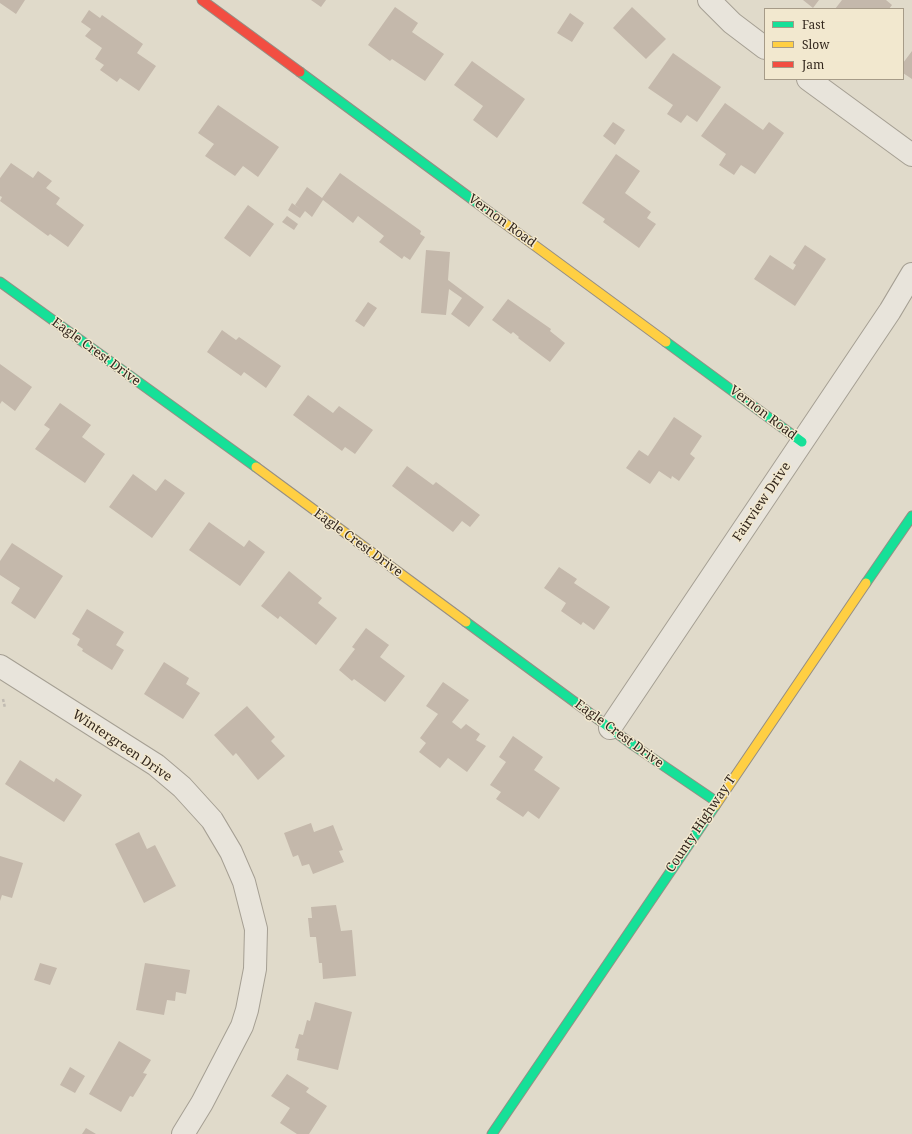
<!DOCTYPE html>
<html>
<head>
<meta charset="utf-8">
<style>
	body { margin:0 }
	#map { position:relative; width:912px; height:1134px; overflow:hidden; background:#e0daca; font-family:"Noto Serif",serif }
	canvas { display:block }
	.legend { position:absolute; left:764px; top:8px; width:140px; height:72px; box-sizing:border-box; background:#f2e8cf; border:1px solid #a69b88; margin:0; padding:5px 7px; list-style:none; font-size:12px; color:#33271d }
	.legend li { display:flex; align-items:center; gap:8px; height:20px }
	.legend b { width:20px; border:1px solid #a69b88 }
</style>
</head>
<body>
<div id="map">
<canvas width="912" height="1134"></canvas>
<ul class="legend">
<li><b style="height:5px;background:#16e098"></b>Fast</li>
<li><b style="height:5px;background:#ffcf43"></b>Slow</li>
<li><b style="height:5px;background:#f24e42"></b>Jam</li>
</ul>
</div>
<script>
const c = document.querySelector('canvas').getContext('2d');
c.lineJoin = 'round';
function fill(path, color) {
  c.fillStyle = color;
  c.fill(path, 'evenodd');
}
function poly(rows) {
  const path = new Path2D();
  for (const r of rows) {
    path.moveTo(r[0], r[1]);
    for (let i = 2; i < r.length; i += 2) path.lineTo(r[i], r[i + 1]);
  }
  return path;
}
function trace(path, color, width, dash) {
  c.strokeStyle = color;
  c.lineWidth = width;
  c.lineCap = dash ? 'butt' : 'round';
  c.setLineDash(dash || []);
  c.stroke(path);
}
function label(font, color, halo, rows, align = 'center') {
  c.font = font + ' "Noto Serif",serif';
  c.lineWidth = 3;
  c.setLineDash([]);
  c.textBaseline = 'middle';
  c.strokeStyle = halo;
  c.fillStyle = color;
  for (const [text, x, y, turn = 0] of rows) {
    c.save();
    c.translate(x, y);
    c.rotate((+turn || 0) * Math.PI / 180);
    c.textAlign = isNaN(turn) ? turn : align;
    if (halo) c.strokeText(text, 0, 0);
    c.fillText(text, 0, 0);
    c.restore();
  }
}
fill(poly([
	[0,0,25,0,16,14,0,3],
	[311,0,326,0,321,7],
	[803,0,819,0,813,8],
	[842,0,886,0,892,5,889,9,835,9],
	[395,7,418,23,412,32,444,54,425,81,392,59,390,61,368,45],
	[632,7,666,39,646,59,613,28],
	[89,10,100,18,102,15,143,44,137,53,156,66,139,91,120,78,117,82,100,70,104,65,95,59,102,48,85,36,91,29,81,22],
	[570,13,584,23,572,42,557,33],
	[912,51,912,79,903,73,903,63],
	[673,53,721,87,697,122,687,115,681,123,667,114,673,105,648,88],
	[472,61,525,99,497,138,473,120,483,106,454,85],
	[725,103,763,130,769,122,784,133,755,174,741,165,734,175,719,165,726,154,701,136],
	[218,105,279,147,258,177,243,166,235,176,205,156,214,144,198,133],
	[613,122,625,130,615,145,603,136],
	[616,154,640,171,625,193,651,212,647,218,656,224,639,248,603,222,605,219,582,203],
	[11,163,33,178,38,171,52,181,46,188,60,198,56,204,84,225,68,247,50,234,48,236,0,201,2,197,0,196,0,178],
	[340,173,421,231,420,234,425,237,410,260,404,256,402,259,379,242,384,236,358,216,353,223,323,200,312,217,305,211,300,218,288,210,292,203,300,209,295,205,307,187,322,198],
	[248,205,274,224,250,257,224,238],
	[287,216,298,224,294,230,282,222],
	[805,245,826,259,795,306,754,279,770,255,793,270,796,265,793,263],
	[426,250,450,252,448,280,484,307,469,327,451,314,462,298,449,289,446,315,421,313],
	[508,299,551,329,550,331,565,343,550,362,518,338,519,337,513,332,511,334,492,320],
	[368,302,377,308,364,327,355,321],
	[222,330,236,340,239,337,281,366,266,388,244,372,241,376,207,352],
	[0,364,32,387,15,411,2,401,0,404],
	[308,395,333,413,339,406,373,430,355,454,345,447,342,451,293,415],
	[60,403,91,425,82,437,105,454,85,483,35,449,50,429,44,425],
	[674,417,702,436,690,454,695,458,679,481,672,476,671,479,659,471,650,484,626,468,639,450,648,456],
	[407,466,433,485,436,482,480,515,470,527,462,521,453,532,392,486],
	[133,474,156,491,165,479,185,493,152,538,109,507],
	[209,522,244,547,249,540,265,552,240,586,189,550],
	[12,543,63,576,35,619,11,603,20,588,0,575,0,561],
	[559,567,577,579,574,583,610,607,594,630,583,622,581,625,561,611,566,603,544,588],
	[289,571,322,598,318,603,337,618,316,645,280,616,278,619,261,606],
	[87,609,124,632,116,645,124,650,112,670,82,651,83,649,77,645,80,639,72,634],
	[366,628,389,645,380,657,405,676,385,702,354,679,352,681,339,670,355,649,352,647],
	[164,662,189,678,186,684,200,693,183,719,144,694],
	[443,682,469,700,452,722,461,729,466,724,480,734,476,740,486,746,467,772,448,758,440,768,419,752,426,743,420,738,438,714,426,706],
	[247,706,275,737,271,741,285,756,258,780,236,753,233,756,214,735],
	[513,736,543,757,534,770,560,788,539,819,528,811,523,817,496,799,501,792,490,785,506,762,499,757],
	[20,760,54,782,56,778,82,795,64,822,5,784],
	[311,823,314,832,333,825,343,850,339,851,344,862,313,874,309,864,302,866,298,855,293,857,284,833],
	[139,832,147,849,155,845,176,886,144,903,115,844],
	[0,856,23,863,12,898,2,895,0,901],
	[336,905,341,931,352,930,356,976,323,979,322,963,319,963,316,937,310,937,308,918,312,918,311,907],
	[40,963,57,968,50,985,34,980],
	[145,963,190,970,186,994,176,992,175,1001,167,1000,164,1015,136,1010],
	[315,1002,352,1012,338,1070,297,1060,299,1049,295,1048,299,1034,303,1035,307,1020,310,1021],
	[119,1041,151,1060,143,1073,147,1074,133,1097,130,1096,121,1112,89,1094],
	[70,1067,85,1076,75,1093,60,1085],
	[287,1074,309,1088,306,1092,327,1106,309,1134,297,1134,280,1123,290,1108,271,1096],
	[86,1128,96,1134,82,1134]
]), '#c4b8ab');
const street = poly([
	[709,0,732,23,765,48],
	[808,79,912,155],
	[0,666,156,765,182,787,212,820,231,852,244,882,256,929,255,969,247,1010,242,1026,202,1103,183,1134],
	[610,728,890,311,912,274]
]);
const fast = poly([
	[300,72,496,217],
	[0,282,256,467],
	[666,342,802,442],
	[866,583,912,516],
	[466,622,633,745,717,802],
	[492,1134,715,806]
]);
const slow = poly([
	[496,217,666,342],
	[256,467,466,622],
	[715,806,866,583]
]);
const jam = poly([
	[202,0,300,72]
]);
trace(street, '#a59f93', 24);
trace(fast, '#958e84', 11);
trace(slow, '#958e84', 11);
trace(jam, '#958e84', 11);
trace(poly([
	[3,699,5,708]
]), '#c1bbb2', 2.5, [3, 2]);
trace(street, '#e8e4db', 22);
trace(fast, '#16e098', 9);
trace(slow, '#ffcf43', 9);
trace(jam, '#f24e42', 9);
label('13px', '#33271d', '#f2e8cf', [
	["Vernon Road",502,221,36],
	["Eagle Crest Drive",96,352,36],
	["Vernon Road",763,413,37],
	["Fairview Drive",762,502,-56],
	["Eagle Crest Drive",358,543,36],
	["Eagle Crest Drive",619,734,36],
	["Wintergreen Drive",122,746,34],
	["County Highway T",701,824,-56]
]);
</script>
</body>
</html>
